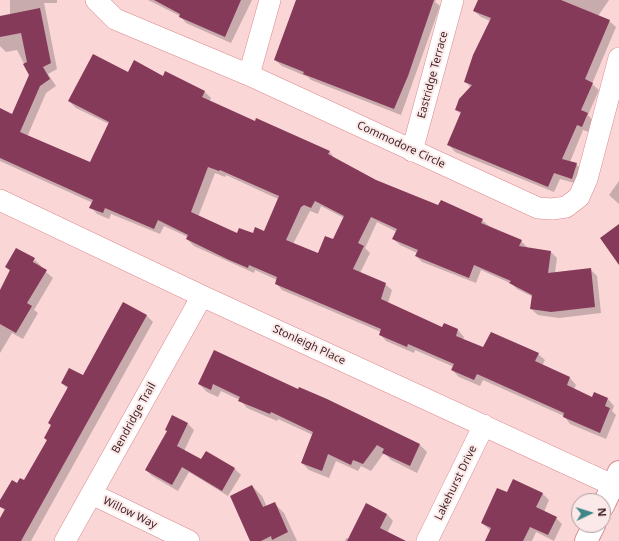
<!DOCTYPE html>
<html>
<head>
<meta charset="utf-8">
<style>
	body { margin:0 }
	#map { position:relative; width:619px; height:541px; overflow:hidden; background:#fad6d7; font-family:"Noto Sans",sans-serif }
	canvas { display:block }
	.north { position:absolute; left:571px; top:493px; width:40px; height:40px; box-sizing:border-box; background:#fbe9e9; border:1px solid #af9899; border-radius:50%; rotate:86deg; font-size:11px; font-weight:700; line-height:16px; text-align:center; color:#3e1e20 }
	.north::after { content:''; display:block; margin:auto; width:14px; height:18px; background:#3e8687; clip-path:polygon(50% 0,100% 100%,50% 72%,0 100%) }
</style>
</head>
<body>
<div id="map">
<canvas width="619" height="541"></canvas>
<div class="north">N</div>
</div>
<script>
const c = document.querySelector('canvas').getContext('2d');
c.lineJoin = 'round';
function fill(path, color) {
  c.fillStyle = color;
  c.fill(path, 'evenodd');
}
function poly(rows) {
  const path = new Path2D();
  for (const r of rows) {
    path.moveTo(r[0], r[1]);
    for (let i = 2; i < r.length; i += 2) path.lineTo(r[i], r[i + 1]);
  }
  return path;
}
function trace(path, color, width, dash) {
  c.strokeStyle = color;
  c.lineWidth = width;
  c.lineCap = dash ? 'butt' : 'round';
  c.setLineDash(dash || []);
  c.stroke(path);
}
function label(font, color, halo, rows, align = 'center') {
  c.font = font + ' "Noto Sans",sans-serif';
  c.lineWidth = 4;
  c.setLineDash([]);
  c.textBaseline = 'middle';
  c.strokeStyle = halo;
  c.fillStyle = color;
  for (const [text, x, y, turn = 0] of rows) {
    c.save();
    c.translate(x, y);
    c.rotate((+turn || 0) * Math.PI / 180);
    c.textAlign = isNaN(turn) ? turn : align;
    if (halo) c.strokeText(text, 0, 0);
    c.fillText(text, 0, 0);
    c.restore();
  }
}
fill(poly([
	[10,0,57,0,57,3,44,3,57,69,48,74,56,86,46,93,27,137,90,164,109,124,76,108,69,101,128,73,163,77,205,92,211,98,209,102,255,122,329,151,335,159,376,180,439,207,482,220,489,226,521,241,528,248,551,252,557,258,555,273,590,269,597,276,601,313,559,318,538,315,531,309,533,297,517,289,512,284,481,270,476,283,422,262,416,256,417,253,400,245,393,239,397,232,377,222,365,248,370,253,360,273,385,284,392,290,388,303,442,328,444,324,458,330,464,337,463,340,483,349,538,354,545,360,542,366,570,378,576,385,574,389,593,398,595,394,608,399,614,406,612,411,616,415,606,439,570,424,564,416,483,380,480,386,459,377,452,370,454,367,415,350,414,353,386,341,380,334,381,332,282,290,276,283,277,280,255,270,254,273,194,246,187,239,188,237,164,226,160,234,111,214,109,219,97,214,91,207,93,203,0,161,0,109,13,115,30,75,17,50,6,52,0,46,0,18,10,16],
	[215,173,225,177,226,175,278,199,264,232,253,235,237,234,198,217],
	[321,206,344,218,333,240,318,255,293,244,310,211,318,214],
	[148,0,252,0,231,43,186,23,180,16],
	[297,0,436,0,435,2,440,6,401,115,311,80,308,77,282,66,275,60],
	[479,0,609,0,598,16,609,21,616,27,592,84,599,90,588,115,593,121,589,132,583,130,570,162,576,164,583,171,578,184,560,179,554,192,455,152,449,145,461,114,456,110,471,88,465,81,490,21,481,17,474,11],
	[619,181,619,204,609,195],
	[16,249,35,260,33,260,31,267,35,260,41,266,40,267,53,278,34,310,38,313,23,339,12,333,0,353,0,292,10,271,6,267],
	[123,303,147,316,153,322,31,541,0,541,0,520,5,511,0,506,0,502,18,484,24,482,47,441,45,438,68,389,62,383,83,377],
	[214,351,298,390,327,400,420,445,427,452,417,473,391,460,384,453,371,471,361,466,358,471,336,461,329,478,309,470,302,463,313,435,278,419,277,421,247,408,240,400,221,391,218,397,207,392,199,384],
	[188,424,194,430,184,451,201,461,206,452,235,469,241,475,228,496,189,472,178,491,152,476,146,470],
	[514,480,543,494,549,500,544,512,556,518,562,524,554,541,536,532,532,541,486,541,491,531,482,523,507,494],
	[252,486,262,496,267,507,274,503,284,513,297,541,252,541],
	[387,514,393,521,387,533,394,541,345,541,346,538,349,539]
]), '#0003');
fill(poly([
	[154,0,241,0,225,37,179,17,180,14],
	[296,0,434,0,408,76,394,109,303,74,304,72,274,60],
	[478,0,561,0,610,20,585,79,593,83,581,110,588,113,582,127,577,125,562,159,577,163,572,179,554,173,548,187,447,145,461,112,455,110,459,99,472,85,464,82,473,55,491,18,473,11],
	[40,8,51,63,43,67,50,79,40,86,20,132,90,162,109,122,68,101,93,54,128,72,134,60,163,76,165,71,205,91,202,97,255,121,256,118,330,151,328,154,376,180,438,205,441,200,483,219,481,223,522,240,519,246,551,251,548,273,591,268,595,307,551,312,530,309,532,295,509,283,511,281,474,265,469,278,415,256,418,250,392,239,397,229,371,217,358,243,364,246,353,269,386,283,381,299,442,327,444,323,458,329,456,336,483,347,491,332,539,353,535,361,570,377,567,385,592,397,594,392,608,398,605,406,610,408,600,433,563,417,564,413,477,374,474,380,451,370,454,364,408,344,407,347,379,335,381,329,275,284,277,277,249,265,248,268,229,260,186,239,188,235,158,220,154,229,105,208,103,213,89,208,93,200,0,158,0,108,12,114,29,75,23,64,27,62,21,33,0,37,0,16],
	[208,167,219,171,220,170,279,196,264,231,255,227,253,233,239,228,237,233,191,212],
	[315,201,344,216,333,239,325,236,318,253,286,240,301,207,304,205,311,208],
	[619,224,619,265,600,238],
	[16,248,35,258,33,262,47,270,27,303,32,306,16,333,0,324,0,290,10,270,5,267],
	[123,302,147,315,21,541,0,541,0,518,5,509,0,507,0,500,12,480,17,483,20,478,24,480,47,440,44,438,51,425,48,423,68,387,61,383,69,368,83,375],
	[214,350,298,389,299,387,327,399,420,444,410,466,382,453,384,449,377,445,363,464,353,460,351,465,328,454,322,471,301,463,313,432,271,412,270,414,238,401,240,397,213,384,211,390,198,384],
	[172,415,188,423,177,446,201,459,206,451,235,468,222,491,182,467,172,485,145,470,167,431,165,430],
	[513,479,543,493,536,507,557,517,548,535,530,527,523,541,485,541,491,528,481,523,497,488,507,492],
	[252,485,263,507,275,502,288,532,272,540,271,536,261,541,250,541,230,496],
	[366,503,387,514,380,528,406,541,347,541]
]), '#853a59');
const minor = poly([
	[96,0,115,19,249,75,538,208,552,209,566,207,579,197,587,179,619,58],
	[249,75,270,0],
	[412,151,453,0],
	[0,200,202,296,619,488],
	[92,494,189,541],
	[65,541,202,296],
	[427,541,484,425]
]);
const major = poly([
	[603,506,619,472],
	[586,541,594,525]
]);
trace(minor, '#dc8a8e', 22);
trace(major, '#dc8a8e', 24);
trace(minor, '#fff', 21);
trace(major, '#fff', 22);
label('11px', '#3e1e20', '#fbe9e9', [
	["Eastridge Terrace",433,75,-75],
	["Commodore Circle",401,145,25],
	["Stonleigh Place",309,345,25],
	["Bendridge Trail",134,418,-61],
	["Lakehurst Drive",456,483,-64],
	["Willow Way",130,513,26]
]);
</script>
</body>
</html>
